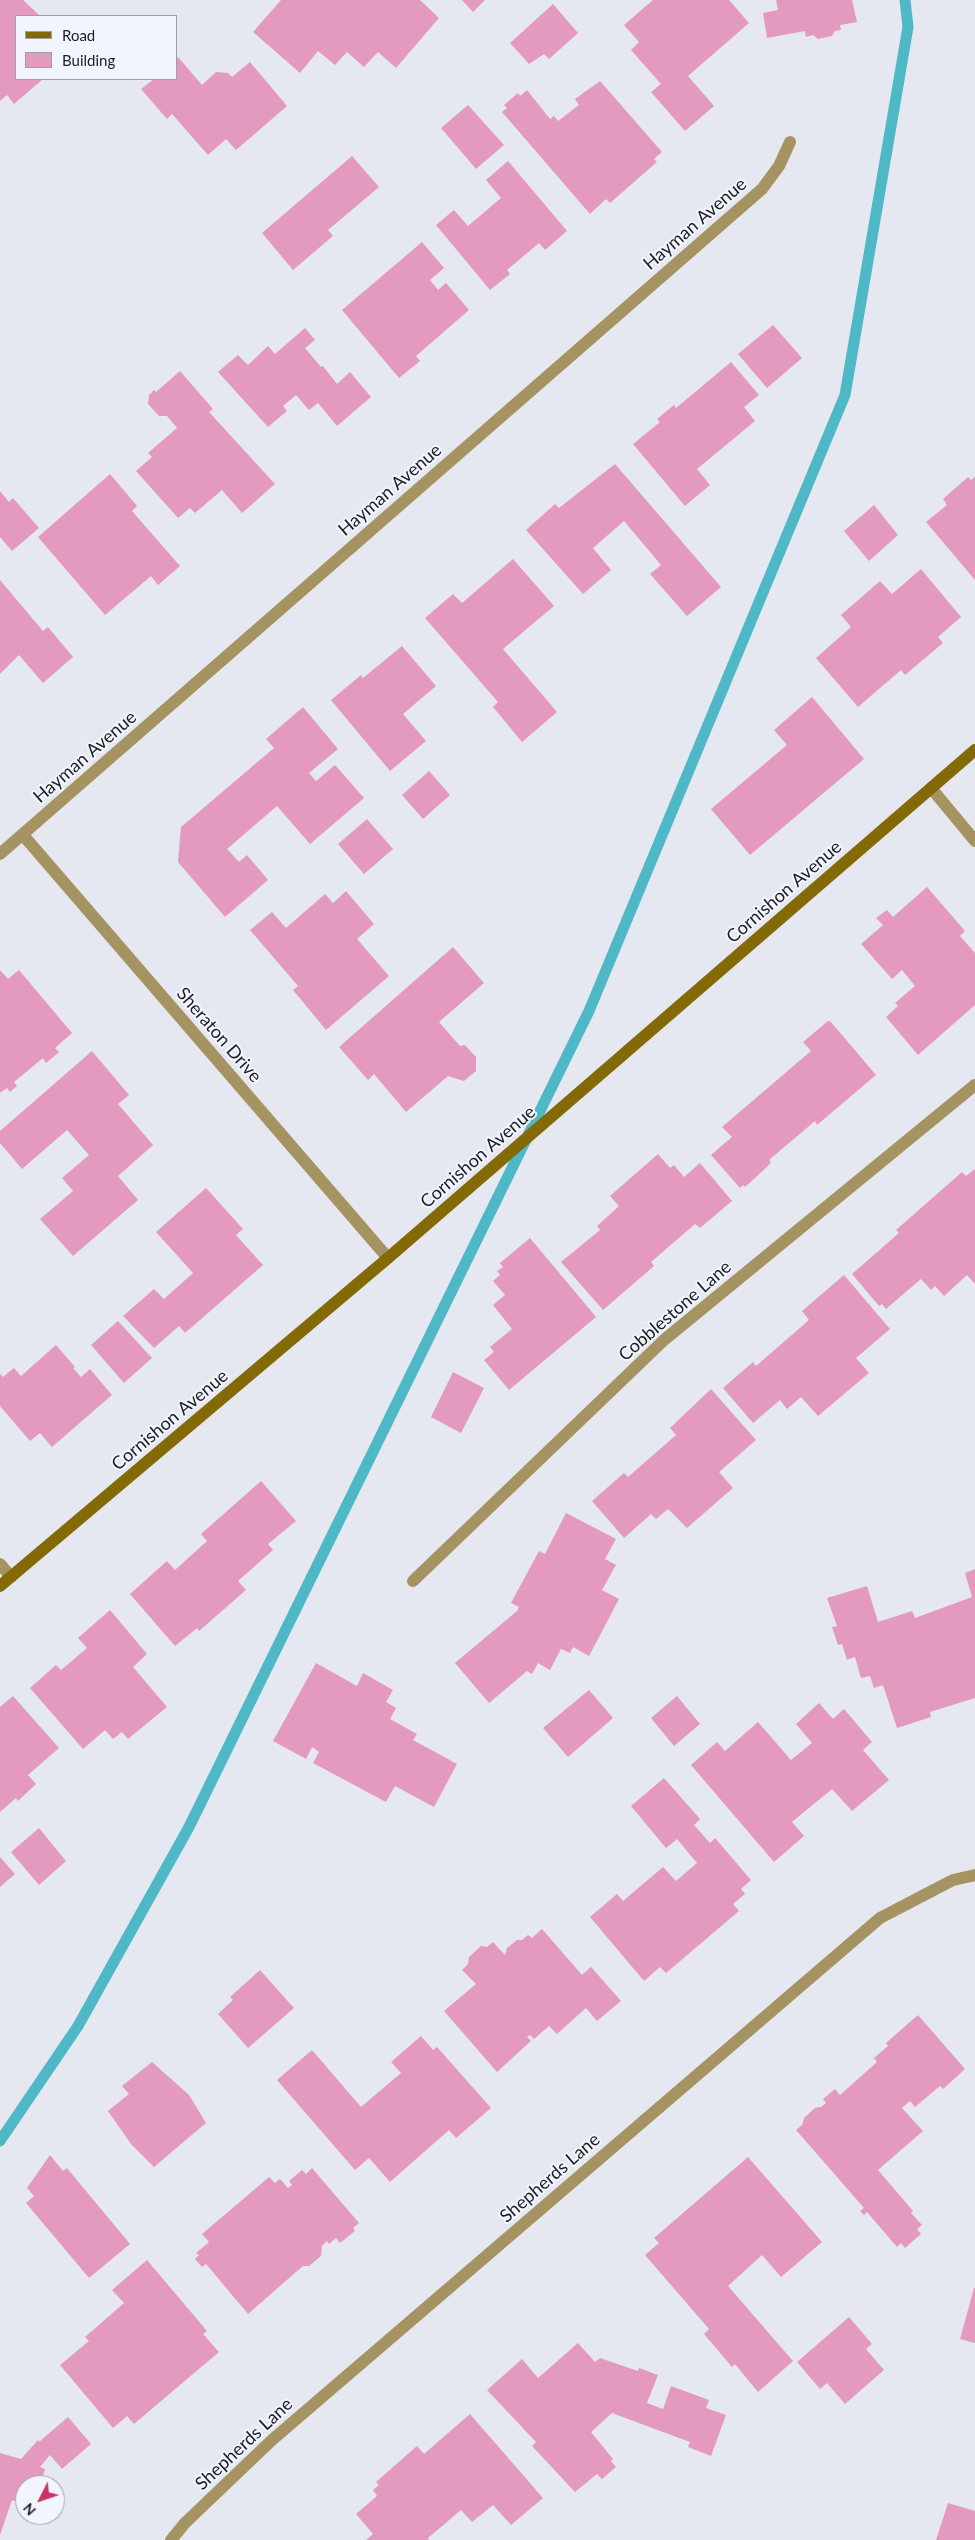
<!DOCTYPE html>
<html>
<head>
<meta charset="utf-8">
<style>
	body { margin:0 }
	#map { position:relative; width:975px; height:2540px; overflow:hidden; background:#e5e8f0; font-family:Lato,sans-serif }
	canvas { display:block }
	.legend { position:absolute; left:15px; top:15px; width:162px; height:65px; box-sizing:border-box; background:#f2f5fe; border:1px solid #9c9fa6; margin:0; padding:6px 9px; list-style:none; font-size:15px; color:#1c1d21 }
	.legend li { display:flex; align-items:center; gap:10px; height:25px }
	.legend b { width:25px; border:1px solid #9c9fa6 }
	.north { position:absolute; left:15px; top:2475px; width:50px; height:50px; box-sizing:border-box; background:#f2f5fe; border:1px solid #9c9fa6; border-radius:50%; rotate:229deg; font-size:14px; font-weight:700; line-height:20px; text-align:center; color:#1c1d21 }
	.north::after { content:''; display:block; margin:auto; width:18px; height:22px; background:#c53763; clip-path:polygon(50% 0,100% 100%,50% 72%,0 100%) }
</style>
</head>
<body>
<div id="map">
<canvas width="975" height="2540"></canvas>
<ul class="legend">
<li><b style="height:6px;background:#846a07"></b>Road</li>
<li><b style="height:14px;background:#e39abe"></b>Building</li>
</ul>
<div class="north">N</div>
</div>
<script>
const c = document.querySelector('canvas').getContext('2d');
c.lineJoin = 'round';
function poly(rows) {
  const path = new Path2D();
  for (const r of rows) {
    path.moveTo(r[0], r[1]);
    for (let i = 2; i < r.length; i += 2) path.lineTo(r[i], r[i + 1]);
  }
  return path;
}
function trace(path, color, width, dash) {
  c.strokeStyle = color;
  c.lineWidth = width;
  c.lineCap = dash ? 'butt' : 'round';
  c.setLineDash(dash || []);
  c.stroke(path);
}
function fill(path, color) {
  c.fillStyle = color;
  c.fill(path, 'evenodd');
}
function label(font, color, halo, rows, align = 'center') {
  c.font = font + ' Lato,sans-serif';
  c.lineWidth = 4;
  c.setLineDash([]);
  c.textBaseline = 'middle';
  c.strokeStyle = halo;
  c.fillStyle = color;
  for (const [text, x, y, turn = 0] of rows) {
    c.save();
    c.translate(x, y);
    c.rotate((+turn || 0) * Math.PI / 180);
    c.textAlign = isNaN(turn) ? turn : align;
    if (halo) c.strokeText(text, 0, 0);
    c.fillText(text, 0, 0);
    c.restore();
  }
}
trace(poly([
	[0,2141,78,2026,189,1827,589,1011,845,395,908,27,905,0]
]), '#4fb8c7', 11);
fill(poly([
	[0,0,23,0,40,16,16,16,16,79,43,79,14,104,7,95,0,101],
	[281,0,420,0,439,18,396,68,378,52,364,67,347,52,335,65,318,51,300,73,253,32],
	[462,0,485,0,473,12],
	[653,0,729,0,749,23,688,76,714,106,685,131,651,92,661,84,631,50,639,42,624,25],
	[776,0,852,0,857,22,840,25,841,30,835,31,832,36,818,39,813,35,806,37,805,31,767,38,763,13,778,10],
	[553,4,578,33,549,59,544,54,529,64,510,43],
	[178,57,202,85,216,72,228,73,232,77,250,62,287,106,236,150,226,139,208,155,172,114,167,119,141,89,154,79,176,79,176,59],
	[600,81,662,152,654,159,657,162,610,203,606,199,590,214,502,112,507,108,504,105,518,93,520,96,527,90,550,119,554,116,558,121,579,105,575,99],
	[468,105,504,145,476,169,441,128],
	[352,156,379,187,328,230,333,236,293,270,262,233],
	[508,161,567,231,545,250,539,243,507,270,510,274,490,290,436,225,454,210,468,226,501,198,486,180],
	[422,242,444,268,430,280,438,290,446,283,469,310,416,356,420,361,399,378,342,310],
	[773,325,802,358,767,388,738,354],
	[305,328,315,340,305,348,321,367,323,366,337,384,350,372,371,397,337,426,318,403,309,410,296,395,283,406,287,411,268,427,218,372,238,355,248,365,268,346,275,354],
	[731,362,759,395,744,407,755,421,697,469,710,485,685,506,633,444,660,422,657,419,674,405,676,408],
	[180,371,213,409,209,412,275,484,242,513,222,490,195,513,190,508,178,518,136,471,152,457,148,453,177,428,167,416,159,416,148,404,149,395,154,390,156,392],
	[615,464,721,587,687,616,650,574,661,565,624,521,593,548,611,570,583,594,526,530,555,504,559,508],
	[110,474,137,506,132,511,180,566,158,585,151,576,105,615,38,537],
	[968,477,971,480,975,477,975,580,926,522,947,505,943,499],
	[0,491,9,502,13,498,39,528,12,551,0,537],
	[874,505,898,535,869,561,844,531],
	[513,559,554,606,503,649,557,712,522,742,493,707,498,702,425,618,453,594,462,603],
	[921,569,961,617,938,637,943,643,905,675,901,670,858,707,816,658,851,627,841,615,880,581,892,594],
	[0,580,43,631,48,627,73,657,43,683,19,655,0,674],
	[402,646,436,686,403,714,426,741,390,771,331,700,361,675,363,678],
	[812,697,864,759,750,855,711,809,787,745,774,730],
	[303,707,338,749,309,773,316,781,335,765,364,798,310,844,277,806,227,849,239,862,247,855,268,880,225,917,178,862,181,827,274,748,266,739],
	[429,771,450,795,423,819,402,795],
	[367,819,393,849,364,874,338,844],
	[927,887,965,931,960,936,975,953,975,1005,918,1055,886,1017,898,1006,895,1003,915,986,902,970,892,979,861,944,883,925,876,918,887,910,893,917],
	[346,891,374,924,357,939,389,976,326,1030,293,990,298,986,250,930,272,912,286,928,325,894,333,903],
	[453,947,484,983,439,1022,460,1046,465,1045,476,1057,476,1071,464,1081,448,1076,406,1112,374,1074,368,1080,339,1047],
	[0,970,8,979,19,970,72,1033,55,1048,59,1052,46,1063,43,1058,14,1082,17,1086,10,1092,7,1088,0,1093],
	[828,1021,831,1022,876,1075,817,1125,815,1121,769,1160,771,1162,767,1167,745,1187,743,1185,740,1188,711,1155,732,1137,722,1127,811,1051,803,1042],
	[92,1051,129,1095,118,1104,153,1145,118,1176,138,1200,73,1256,40,1219,73,1191,62,1178,89,1155,67,1130,22,1169,0,1143,0,1131],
	[658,1154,670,1168,674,1165,684,1177,700,1163,732,1201,700,1228,695,1224,651,1262,654,1266,603,1310,561,1262,600,1230,597,1226,619,1206,610,1196],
	[975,1169,975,1284,967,1275,944,1296,935,1286,931,1290,921,1279,886,1309,882,1304,879,1306,852,1274,899,1233,896,1230,962,1172,966,1176],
	[206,1188,243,1229,236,1235,263,1265,185,1333,179,1326,154,1348,123,1316,154,1289,164,1299,193,1273,156,1232],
	[530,1238,596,1317,509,1390,484,1360,494,1352,490,1347,512,1329,493,1305,505,1295,493,1281,500,1275,497,1271,503,1267,500,1263],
	[844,1275,890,1329,856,1358,869,1373,818,1416,801,1397,787,1409,780,1400,753,1423,723,1388,753,1362,756,1366,809,1320,802,1311],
	[118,1321,152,1358,124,1383,91,1345],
	[56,1345,75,1367,73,1368,81,1377,90,1369,112,1395,52,1447,40,1433,30,1441,0,1406,0,1374,3,1377,14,1368,21,1376],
	[453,1372,484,1388,461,1433,431,1417],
	[711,1389,756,1440,719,1472,733,1488,687,1528,668,1509,656,1519,651,1514,624,1538,592,1501,624,1473,628,1477,676,1435,670,1428],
	[261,1481,296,1521,268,1544,273,1550,238,1581,246,1590,199,1631,197,1628,175,1646,130,1594,167,1561,175,1570,207,1541,201,1534],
	[566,1513,616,1539,605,1559,616,1565,602,1590,619,1599,589,1656,573,1647,570,1653,561,1649,550,1670,538,1663,532,1674,527,1671,489,1703,455,1663,517,1611,519,1607,511,1603,539,1551,545,1554],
	[975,1569,975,1698,930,1712,931,1717,897,1728,883,1685,874,1688,870,1676,861,1678,855,1657,847,1660,842,1644,838,1645,832,1627,837,1626,827,1598,867,1586,878,1622,912,1611,915,1618,972,1597,965,1573],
	[110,1610,147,1654,133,1667,167,1707,128,1739,122,1732,113,1739,105,1730,83,1749,30,1688,56,1665,61,1670,87,1648,78,1638],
	[316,1663,357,1686,363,1673,393,1690,386,1702,396,1708,390,1719,417,1734,413,1740,457,1764,434,1807,395,1786,386,1802,313,1763,319,1752,312,1747,306,1759,273,1741],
	[589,1690,613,1718,568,1757,543,1728],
	[13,1696,59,1748,28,1775,36,1784,18,1801,16,1798,0,1812,0,1707],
	[677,1696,700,1724,674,1746,651,1718],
	[819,1703,833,1719,844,1709,872,1742,863,1750,889,1780,852,1811,832,1789,792,1822,804,1836,774,1862,691,1765,717,1742,725,1751,758,1722,791,1760,812,1743,796,1724],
	[664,1778,700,1819,694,1825,710,1843,715,1838,751,1880,741,1889,745,1894,733,1904,739,1911,666,1973,660,1967,644,1981,590,1917,617,1894,623,1901,663,1867,676,1881,697,1863,677,1839,666,1848,631,1806],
	[39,1828,66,1861,39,1885,11,1852],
	[0,1857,15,1874,0,1887],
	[542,1929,582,1975,591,1967,621,2001,597,2021,586,2008,557,2034,549,2026,534,2039,530,2035,527,2037,531,2041,497,2072,444,2011,476,1984,462,1970,468,1964,469,1957,481,1946,487,1947,493,1942,505,1955,507,1948,517,1940,522,1940,528,1935,532,1938],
	[260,1970,294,2008,248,2048,218,2014,233,2000,230,1997],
	[918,2015,965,2069,943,2089,940,2086,915,2107,910,2101,902,2108,923,2131,878,2170,913,2211,911,2213,922,2225,917,2229,921,2234,905,2248,901,2243,897,2247,867,2212,864,2215,860,2211,864,2208,796,2130,802,2125,804,2118,815,2108,821,2107,826,2103,823,2099,835,2089,840,2095,877,2062,874,2058,888,2046,886,2043],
	[421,2036,433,2050,437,2047,491,2108,456,2138,449,2130,390,2182,369,2158,355,2170,277,2080,312,2050,361,2107,401,2073,391,2062],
	[152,2062,189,2095,206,2123,154,2167,131,2144,108,2111,129,2094,122,2086],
	[50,2155,63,2171,67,2168,130,2244,89,2278,26,2203,34,2196,27,2188],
	[748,2157,822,2242,781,2277,762,2255,728,2286,793,2361,758,2392,735,2364,732,2367,704,2334,709,2329,645,2255,659,2243,654,2238],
	[312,2168,359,2223,353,2228,355,2231,340,2243,336,2238,329,2244,327,2241,322,2246,321,2256,309,2266,303,2266,288,2279,248,2314,206,2264,202,2267,195,2259,199,2255,196,2253,209,2242,202,2234,269,2177,275,2183,280,2179,288,2188,292,2185,289,2181,302,2170,306,2174],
	[147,2260,207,2331,203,2334,219,2352,134,2424,127,2416,113,2428,60,2365,89,2341,85,2337,124,2303,112,2290],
	[974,2288,975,2288,975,2343,960,2339],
	[849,2317,872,2344,866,2349,884,2370,845,2404,827,2383,820,2389,797,2362],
	[578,2343,595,2362,600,2358,638,2371,639,2368,658,2375,647,2403,663,2409,671,2386,709,2400,706,2408,726,2415,711,2456,688,2447,690,2442,612,2413,591,2432,613,2459,611,2461,616,2467,602,2479,597,2474,575,2492,532,2446,536,2442,487,2390,522,2359,538,2378],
	[470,2414,543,2498,511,2525,493,2505,472,2522,461,2510,428,2538,429,2540,366,2540,373,2534,356,2514,377,2496,373,2490,379,2485,376,2482,417,2446,424,2454],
	[68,2417,91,2444,62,2469,50,2455,40,2467,45,2469,40,2485,25,2485,25,2504,12,2500,0,2535,0,2453,21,2459,38,2440,39,2442],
	[948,2503,975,2511,975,2540,936,2540]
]), '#e39abe');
trace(poly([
	[931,788,975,841],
	[23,835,388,1258],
	[0,854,762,189,779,166,790,142],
	[0,1564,11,1577],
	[413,1581,664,1340,975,1085],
	[171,2540,185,2523,272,2440,880,1918,953,1880,975,1875]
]), '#a59461', 12);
trace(poly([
	[0,1586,388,1258,975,750]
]), '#846a07', 12);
label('18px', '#1c1d21', '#f2f5fe', [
	["Hayman Avenue",695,224,-41],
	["Hayman Avenue",390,490,-41],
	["Hayman Avenue",85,757,-41],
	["Cornishon Avenue",784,892,-41],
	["Sheraton Drive",219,1035,49],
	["Cornishon Avenue",478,1157,-41],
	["Cobblestone Lane",675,1311,-41],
	["Cornishon Avenue",170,1420,-40],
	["Shepherds Lane",550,2178,-41],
	["Shepherds Lane",244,2444,-43]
]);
</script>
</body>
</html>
